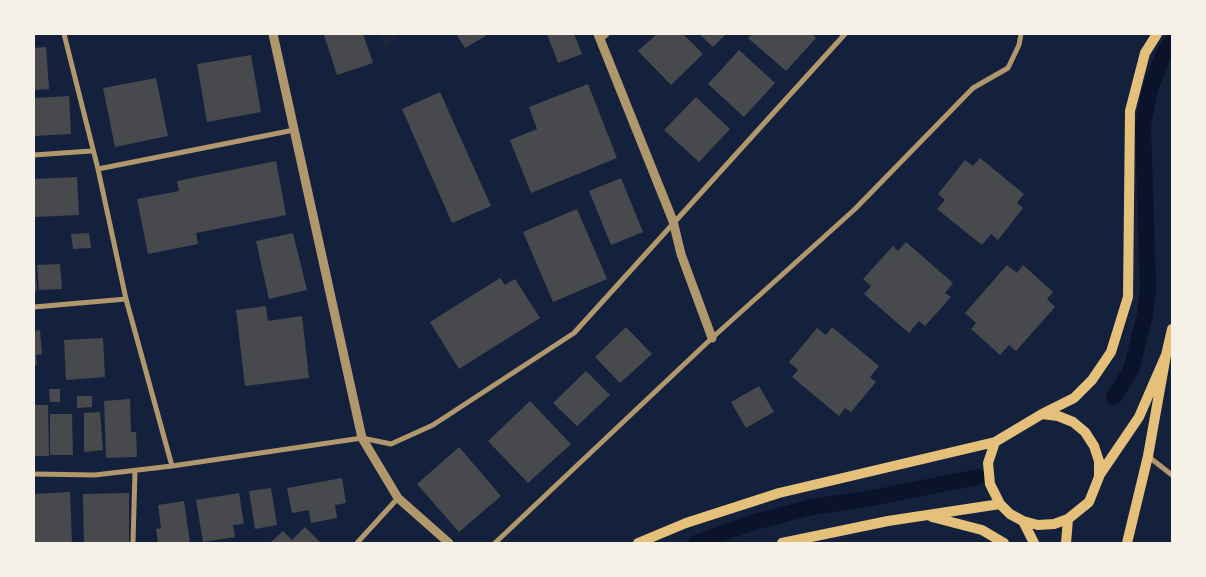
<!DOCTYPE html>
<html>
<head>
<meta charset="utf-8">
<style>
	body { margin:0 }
	#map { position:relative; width:1206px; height:577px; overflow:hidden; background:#14213d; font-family:Barlow,sans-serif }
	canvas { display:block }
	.frame { position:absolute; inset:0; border:35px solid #f6f1e7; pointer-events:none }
</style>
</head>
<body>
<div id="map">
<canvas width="1206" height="577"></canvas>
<div class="frame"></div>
</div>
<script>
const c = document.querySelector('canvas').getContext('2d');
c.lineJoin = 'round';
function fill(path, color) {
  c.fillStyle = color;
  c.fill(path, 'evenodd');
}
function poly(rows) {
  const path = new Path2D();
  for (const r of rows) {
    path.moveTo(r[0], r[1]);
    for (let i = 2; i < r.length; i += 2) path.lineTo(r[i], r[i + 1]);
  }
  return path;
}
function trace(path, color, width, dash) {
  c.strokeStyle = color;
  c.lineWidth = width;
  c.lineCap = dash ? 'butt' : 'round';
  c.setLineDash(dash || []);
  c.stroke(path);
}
fill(poly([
	[380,34,400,34,384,48]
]), '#1d2539');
trace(poly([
	[1114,397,1131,370,1145,315,1148,288,1143,125,1150,89,1164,53,1172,41],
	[696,543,754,522,812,507,872,498,978,477]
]), '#0b132b', 16);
fill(poly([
	[330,34,363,34,373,63,337,75,324,35],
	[456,34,489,34,465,48],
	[547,34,574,34,582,54,558,63],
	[657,34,683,34,703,54,671,85,638,51],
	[699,34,726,34,713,47],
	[752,34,812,34,816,38,786,71,748,38],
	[46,47,49,89,34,90,34,48],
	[739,50,775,83,744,117,708,84],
	[251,55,261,112,207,122,197,64],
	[156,78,168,136,115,147,103,88],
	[588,84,617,158,531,193,510,140,537,129,529,107],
	[440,92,491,206,452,223,402,109],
	[69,96,71,134,34,136,34,98],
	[696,97,730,129,699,162,664,130],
	[980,158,1024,194,1017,203,1023,208,998,240,991,234,982,245,937,209,945,200,938,194,965,160,973,166],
	[276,161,286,215,196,233,198,244,148,254,137,199,179,191,177,181],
	[77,177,79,215,34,217,34,179],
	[621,178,643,232,611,245,589,191],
	[577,209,607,279,553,302,523,232],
	[89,233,91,248,73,249,71,234],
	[293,233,307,290,269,299,256,241],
	[906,242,953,283,945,293,951,297,925,326,919,321,909,333,864,294,871,286,863,279,893,246,898,251],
	[34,262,35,262,37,291,34,291],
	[60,264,62,289,39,290,37,265],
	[1007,265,1017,273,1023,265,1053,292,1047,299,1055,307,1016,351,1009,345,1000,355,971,329,976,323,965,313],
	[500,278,505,285,515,279,540,318,459,369,430,322],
	[266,306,268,321,302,316,309,378,245,386,236,310],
	[626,327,652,354,620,383,595,357],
	[832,327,879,366,870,377,876,382,851,412,845,408,839,416,792,377,798,370,789,362,817,328,826,335],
	[40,330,42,354,36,355,37,365,34,365,34,331],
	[103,338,105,377,66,380,64,340],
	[586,371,610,395,577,426,553,403],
	[759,386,774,412,746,428,731,402],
	[49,389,60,389,60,402,50,402],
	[77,396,92,396,92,407,77,408],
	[130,399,131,432,136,432,137,457,106,458,104,401],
	[530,401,571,444,528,483,488,441],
	[34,405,48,405,49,456,34,456],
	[100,412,103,450,84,452,84,413],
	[50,414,72,414,73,455,50,455],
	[459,447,501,496,459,532,417,484],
	[342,478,346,503,335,505,337,518,311,523,309,510,292,513,287,488],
	[271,488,277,525,255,529,249,491],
	[70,492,72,543,34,543,34,494],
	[129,493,129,543,84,543,83,494],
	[239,493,244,524,233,525,235,537,203,542,196,500],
	[184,501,190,543,158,543,156,529,161,528,158,505],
	[305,527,321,543,270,543,283,531,292,540]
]), '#48494c');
trace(poly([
	[64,34,98,169,126,299,172,466,362,438,391,444,433,425,574,333,845,34],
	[600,40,607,34],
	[34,155,91,151],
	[98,169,294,130],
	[34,307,126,299],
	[1149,457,1172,475],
	[34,474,95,475,172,466],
	[133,543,135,471],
	[357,543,398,498],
	[495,543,712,338,855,209,973,88,1008,68,1019,45,1021,34]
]), '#b1986c', 5);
trace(poly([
	[273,34,362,438,398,498,449,543],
	[598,34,673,221,681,254,712,338]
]), '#b1986c', 9);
trace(poly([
	[1042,414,1074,398,1092,380,1111,352,1128,297,1130,111,1145,53,1157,34],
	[1042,414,1058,416,1073,422,1085,432,1094,446,1099,461,1099,477,1089,502,1068,519,1054,524,1038,525,1023,521,1010,514,1000,504,990,484,988,463,995,442,1042,414],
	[1099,476,1139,417,1166,355,1172,329],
	[932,517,982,530,1004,543],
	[1023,521,1034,543],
	[638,543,686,523,779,493,995,442],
	[782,543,888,521,1000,504],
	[1066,543,1068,519],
	[1127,543,1148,456,1166,355]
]), '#e5c07b', 10);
</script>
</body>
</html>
